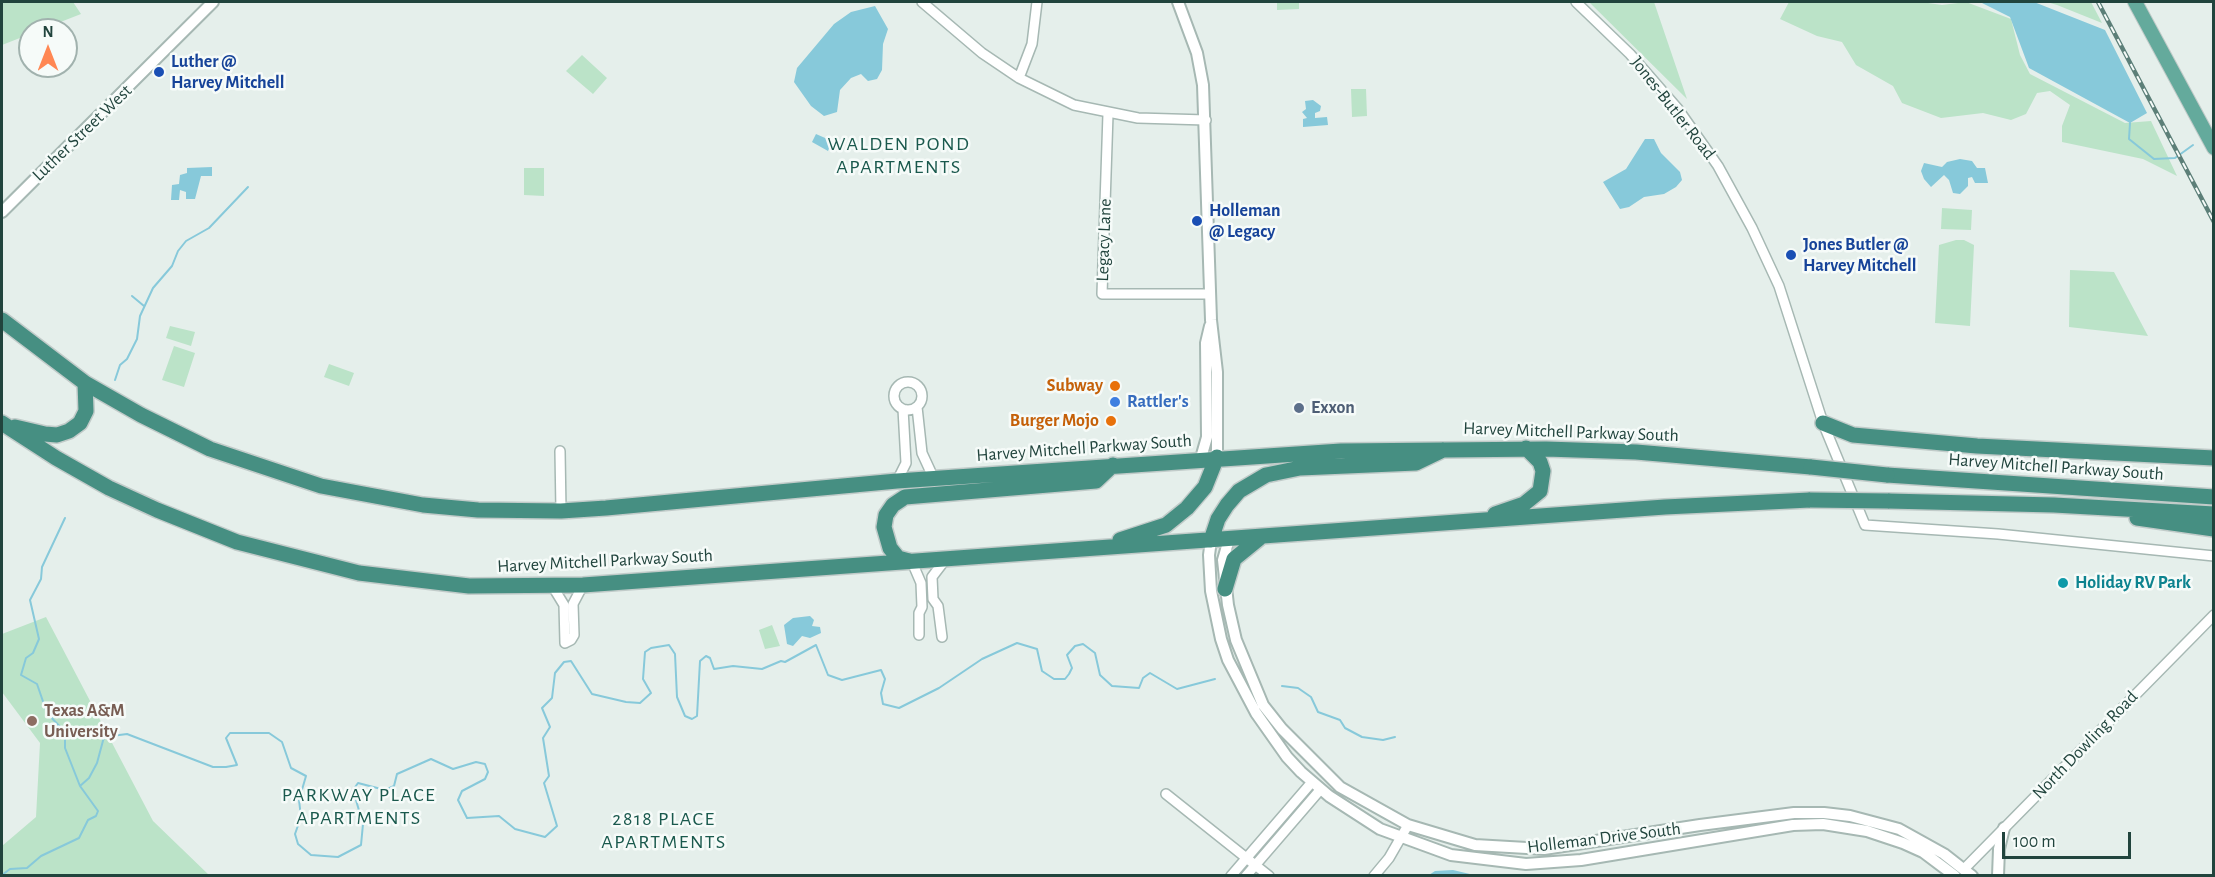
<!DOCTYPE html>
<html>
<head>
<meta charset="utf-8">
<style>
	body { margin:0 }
	#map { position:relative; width:2215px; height:877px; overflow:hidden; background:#e5efeb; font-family:"Alegreya Sans",sans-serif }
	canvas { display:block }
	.frame { position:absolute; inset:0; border:3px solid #21443d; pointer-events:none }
	.north { position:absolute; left:18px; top:18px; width:60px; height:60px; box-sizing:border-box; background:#f6fbf9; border:2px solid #a1b2ae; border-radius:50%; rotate:0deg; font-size:16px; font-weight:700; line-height:24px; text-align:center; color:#21443d }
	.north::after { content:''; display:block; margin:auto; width:21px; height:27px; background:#ff8753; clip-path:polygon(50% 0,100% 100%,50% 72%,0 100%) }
	.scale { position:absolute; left:2002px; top:832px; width:129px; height:27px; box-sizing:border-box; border:3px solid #21443d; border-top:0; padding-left:8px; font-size:18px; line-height:21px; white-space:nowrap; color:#21443d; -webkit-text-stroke:4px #f6fbf9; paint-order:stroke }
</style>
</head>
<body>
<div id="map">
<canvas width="2215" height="877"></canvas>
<div class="frame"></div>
<div class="north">N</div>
<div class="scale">100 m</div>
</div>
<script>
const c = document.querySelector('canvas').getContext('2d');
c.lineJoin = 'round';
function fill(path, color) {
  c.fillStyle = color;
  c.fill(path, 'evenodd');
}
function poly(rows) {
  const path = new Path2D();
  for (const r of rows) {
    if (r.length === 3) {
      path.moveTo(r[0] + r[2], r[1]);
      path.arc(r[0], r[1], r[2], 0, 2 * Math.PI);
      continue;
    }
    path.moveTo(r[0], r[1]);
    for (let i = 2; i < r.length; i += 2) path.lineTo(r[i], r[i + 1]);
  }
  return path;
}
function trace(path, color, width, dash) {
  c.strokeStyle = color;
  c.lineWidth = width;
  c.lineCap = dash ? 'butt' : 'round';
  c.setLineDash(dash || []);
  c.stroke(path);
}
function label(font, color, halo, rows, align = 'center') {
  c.font = font + ' "Alegreya Sans",sans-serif';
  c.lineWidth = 5;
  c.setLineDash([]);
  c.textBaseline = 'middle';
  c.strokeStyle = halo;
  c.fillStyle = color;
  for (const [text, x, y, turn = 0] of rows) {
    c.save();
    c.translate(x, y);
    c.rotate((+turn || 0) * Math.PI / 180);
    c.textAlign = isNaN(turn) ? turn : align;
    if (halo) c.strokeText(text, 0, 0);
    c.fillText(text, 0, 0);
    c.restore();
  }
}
fill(poly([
	[2,2,73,2,81,14,40,30,30,30,30,34,2,45],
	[1277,2,1299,2,1299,9,1277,10],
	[1589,2,1654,2,1687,99],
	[1789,2,1921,2,1942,5,1966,2,2011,19,2020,55,2030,74,2125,123,2151,121,2177,176,2143,159,2062,142,2062,126,2070,105,2050,91,2037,93,2026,114,2011,120,1983,113,1941,118,1902,103,1893,86,1856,65,1842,42,1817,36,1780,19],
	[2047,2,2091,2,2102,23,2057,5],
	[582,55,607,78,593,94,566,71],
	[1351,89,1366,89,1367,116,1352,117],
	[524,168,544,168,544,196,524,195],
	[1942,208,1972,210,1971,230,1941,229],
	[1956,240,1964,240,1974,245,1970,326,1935,323,1939,245],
	[2070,270,2114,272,2148,336,2069,327],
	[170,326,195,332,191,346,166,338],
	[174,346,195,353,184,387,162,380],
	[329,364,354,373,349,386,324,377],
	[46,617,153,821,209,875,2,875,2,846,36,817,40,743,2,692,2,634],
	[772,625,780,646,765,649,759,630]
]), '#bbe3c8');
fill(poly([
	[1980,2,2034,2,2105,30,2147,113,2130,123,2029,68,2010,17],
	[875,6,888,29,883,44,882,70,877,79,868,81,861,74,851,78,840,90,837,112,824,116,811,106,794,82,797,68,834,24,851,12],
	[1313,100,1321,106,1320,111,1315,113,1315,118,1327,117,1328,125,1303,127,1303,119,1307,118,1302,112,1306,109,1305,101],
	[816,134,832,141,828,151,812,142],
	[1645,139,1654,139,1661,153,1680,172,1682,180,1676,187,1664,194,1644,197,1629,207,1620,209,1603,182,1626,169],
	[1960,159,1972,161,1977,168,1985,168,1988,183,1975,183,1972,177,1968,178,1968,186,1960,194,1953,193,1949,180,1944,175,1931,187,1924,179,1921,171,1924,163,1942,167,1947,162],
	[212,167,212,176,201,176,195,199,186,199,186,192,180,190,179,200,171,200,172,185,179,184,180,175,187,173,187,168],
	[810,616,814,620,812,626,820,627,821,633,810,638,802,636,793,646,787,644,784,625,793,618],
	[1453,870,1474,875,1429,875,1435,871]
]), '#87c9da');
trace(poly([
	[2130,123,2129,139,2154,159,2175,158,2193,145],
	[132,296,144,306],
	[115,380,120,365,127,359,137,339,140,316,153,288,172,266,178,251,186,241,209,228,248,187],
	[65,518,42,567,41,579,30,600,39,639,33,653,26,658,21,675,37,684,47,713,65,732,65,748,80,786],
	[1282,686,1298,688,1311,697,1318,712,1340,720,1345,728,1362,737,1383,740,1395,737],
	[2,875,10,869,27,868,41,856,79,838,88,820,96,816,98,811,80,786,89,778,97,763,104,737,127,734,213,767,226,767,237,765,226,738,230,733,269,733,282,742,291,768,306,776,299,800,301,817,295,834,298,844,311,855,338,857,361,845,363,824,353,790,358,783,385,790,394,786,397,774,431,759,453,769,476,762,485,764,488,772,485,779,462,791,458,800,467,818,499,816,515,829,545,837,557,826,544,783,549,776,543,738,550,727,542,708,552,698,555,673,564,662,571,661,592,694,626,702,640,703,651,693,643,679,645,652,651,648,669,645,675,654,677,697,685,716,692,719,697,716,700,661,706,656,710,658,714,669,733,666,762,669,781,661,785,662,816,645,828,675,842,680,881,670,885,679,881,693,883,704,899,708,939,688,982,659,1017,643,1037,649,1042,671,1054,679,1065,679,1069,674,1072,668,1067,655,1075,646,1083,644,1095,653,1100,675,1112,686,1139,688,1143,678,1150,673,1177,689,1215,679]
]), '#87c9da', 2);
const minor = poly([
	[922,2,982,53,1019,78,1074,105,1138,118,1206,120],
	[1576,2,1630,54,1678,109,1718,166,1752,228,1779,286,1823,423,1865,525,1998,534,2214,556],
	[1019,78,1032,44,1037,2],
	[1108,114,1102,294,1210,294],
	[908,396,14],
	[917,407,922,453,934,479],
	[560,451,561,511],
	[897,481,906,463,903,409],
	[912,562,921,583,922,607,919,613,919,635],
	[553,587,564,605,565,643],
	[942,637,938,606,933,599,932,577,945,560],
	[565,643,571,640,574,635,573,604,583,585],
	[1166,794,1269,876],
	[1965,868,2214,615],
	[1231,876,1312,782],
	[1246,876,1320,790],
	[1374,876,1389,858,1408,825]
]);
const tertiary = poly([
	[1178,2,1197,53,1203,85,1211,320,1217,372,1217,457],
	[2,212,213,2],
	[1201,458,1207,437,1206,343,1210,326],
	[1229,539,1223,560,1228,605,1236,640,1263,705,1282,729,1340,787,1408,825,1475,845,1544,849,1700,825,1794,813,1824,813,1850,816,1899,829,1944,854,1972,876],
	[1211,540,1209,555,1211,591,1221,639,1228,660,1256,713,1287,757,1301,772,1329,796,1380,829,1451,855,1526,864,1581,860,1793,825,1823,824,1867,831,1903,843,1923,852,1955,876],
	[1998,876,1999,849,2004,828]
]);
const primary = poly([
	[2135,2,2214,148]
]);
const trunk = poly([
	[2,320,85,383,141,415,210,449,321,486,423,505,478,510,561,511,606,508,897,481,1341,451,1546,449,1636,452,1811,467],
	[2,423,56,458,109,488,157,510,237,542,359,573,469,586,583,585,1665,507,1810,500],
	[1823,423,1853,435,1977,446,2214,458],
	[15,427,45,434,57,435,69,431,80,423,86,411,85,383],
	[1887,475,2214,497],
	[1888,501,2054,505,2214,514],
	[1495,514,1524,504,1540,491,1543,471,1540,462,1526,448],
	[2137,518,2214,529],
	[1120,540,1166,525,1187,508,1205,487,1217,457],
	[1211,540,1218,519,1227,505,1239,491,1266,475,1300,468,1416,463,1443,450],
	[909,561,898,558,890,548,884,527,886,515,893,505,905,497,1096,481,1113,465],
	[1225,589,1234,559,1261,537]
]);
trace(minor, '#a6b8b3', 12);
trace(tertiary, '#a6b8b3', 14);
trace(primary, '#c1cbc9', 16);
trace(trunk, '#c1cbc9', 18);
trace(minor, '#fff', 9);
trace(tertiary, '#fff', 10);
trace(primary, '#64aa9c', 14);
trace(trunk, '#468f82', 15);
const rail = poly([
	[2098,2,2214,222]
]);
trace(rail, '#5c7f78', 4.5);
trace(rail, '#f6fbf9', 2, [7]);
const trunkBridge = poly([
	[1811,467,1887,475],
	[1810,500,1888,501]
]);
trace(trunkBridge, '#c1cbc9', 18, []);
trace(trunkBridge, '#468f82', 15);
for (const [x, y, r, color] of [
	[159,72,6,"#1a4fb4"],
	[1197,221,6,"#1a4fb4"],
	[1791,255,6,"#1a4fb4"],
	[1115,386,6,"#e8710a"],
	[1115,402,6,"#3f7fe0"],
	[1299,408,6,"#5c6f8a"],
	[1111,421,6,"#e8710a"],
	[2063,583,6,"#0f9aa8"],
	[32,721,6,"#8d6e63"]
]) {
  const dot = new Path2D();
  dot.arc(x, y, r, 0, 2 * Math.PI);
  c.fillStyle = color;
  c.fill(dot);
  trace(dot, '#f6fbf9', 2);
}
label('bold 18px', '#164399', '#f6fbf9', [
	["Luther @",171,62],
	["Harvey Mitchell",171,83],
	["Holleman",1209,211],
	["@ Legacy",1209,232],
	["Jones Butler @",1803,245],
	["Harvey Mitchell",1803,266]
], 'left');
label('18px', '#21443d', '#f6fbf9', [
	["Jones-Butler Road",1673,108,52],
	["Luther Street West",82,133,-44],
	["Legacy Lane",1104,240,-88],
	["Harvey Mitchell Parkway South",1571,432,2],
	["Harvey Mitchell Parkway South",1084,448,-4],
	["Harvey Mitchell Parkway South",2056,467,4],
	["Harvey Mitchell Parkway South",605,561,-3],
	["North Dowling Road",2085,745,-46],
	["Holleman Drive South",1604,838,-7]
]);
label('bold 18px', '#c56008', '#f6fbf9', [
	["Subway",1103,386],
	["Burger Mojo",1099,421]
], 'right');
label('bold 18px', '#366cbe', '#f6fbf9', [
	["Rattler's",1127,402]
], 'left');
label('bold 18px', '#4e5e75', '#f6fbf9', [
	["Exxon",1311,408]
], 'left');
label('bold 18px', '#0d838f', '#f6fbf9', [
	["Holiday RV Park",2075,583]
], 'left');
label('bold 18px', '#785e54', '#f6fbf9', [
	["Texas A&M",44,711],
	["University",44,732]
], 'left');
c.letterSpacing = '1.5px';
label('20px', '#1a594d', '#f6fbf9', [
	["WALDEN POND",899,144],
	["APARTMENTS",899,167],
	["PARKWAY PLACE",359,795],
	["APARTMENTS",359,818],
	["2818 PLACE",664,819],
	["APARTMENTS",664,842]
]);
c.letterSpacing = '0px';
</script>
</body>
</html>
